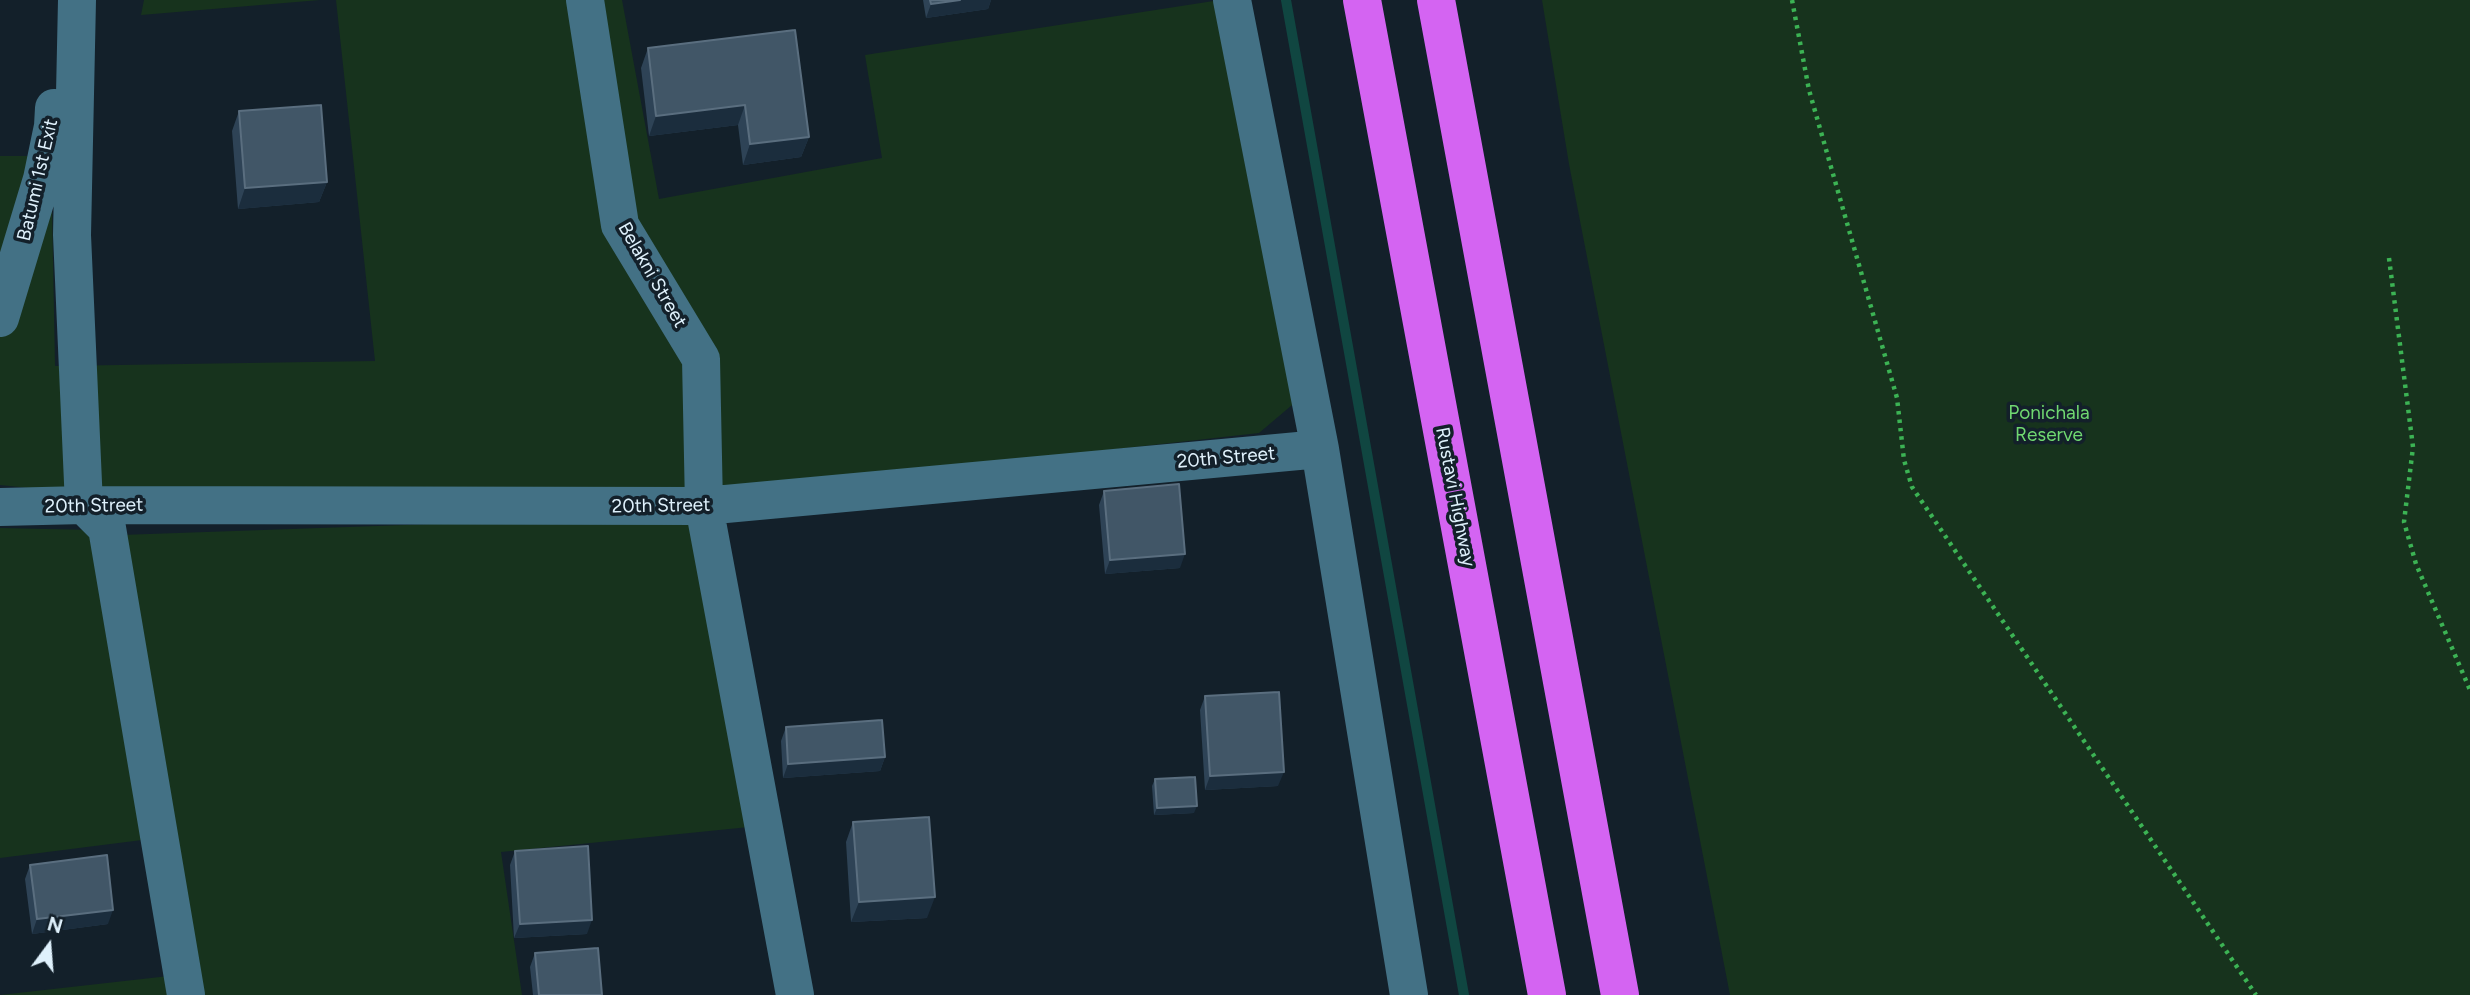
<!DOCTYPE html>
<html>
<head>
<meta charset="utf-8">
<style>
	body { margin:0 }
	#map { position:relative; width:2470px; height:995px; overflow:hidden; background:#13202a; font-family:Figtree,sans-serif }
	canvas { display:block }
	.north { position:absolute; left:14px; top:911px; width:70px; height:70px; -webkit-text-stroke:5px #13202a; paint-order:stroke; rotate:16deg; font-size:19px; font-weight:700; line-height:28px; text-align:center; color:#dff1fc }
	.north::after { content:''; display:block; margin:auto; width:24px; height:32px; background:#dff1fc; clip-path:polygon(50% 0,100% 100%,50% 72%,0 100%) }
</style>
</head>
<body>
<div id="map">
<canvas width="2470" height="995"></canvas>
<div class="north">N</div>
</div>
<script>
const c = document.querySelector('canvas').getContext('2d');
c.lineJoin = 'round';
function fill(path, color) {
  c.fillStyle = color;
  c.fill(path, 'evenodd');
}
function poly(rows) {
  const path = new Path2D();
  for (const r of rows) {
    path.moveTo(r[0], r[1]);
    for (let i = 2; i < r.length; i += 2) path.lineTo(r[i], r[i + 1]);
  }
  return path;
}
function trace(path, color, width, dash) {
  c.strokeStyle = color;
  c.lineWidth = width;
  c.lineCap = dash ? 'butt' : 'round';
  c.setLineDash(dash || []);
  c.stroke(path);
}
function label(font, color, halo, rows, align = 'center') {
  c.font = font + ' Figtree,sans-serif';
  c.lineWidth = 7;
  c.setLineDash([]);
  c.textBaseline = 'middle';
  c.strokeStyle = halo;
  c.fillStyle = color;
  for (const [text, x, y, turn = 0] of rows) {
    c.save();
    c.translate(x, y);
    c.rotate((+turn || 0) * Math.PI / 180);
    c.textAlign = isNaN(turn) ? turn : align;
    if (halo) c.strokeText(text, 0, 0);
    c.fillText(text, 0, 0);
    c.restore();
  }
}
fill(poly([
	[144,0,320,0,141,15],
	[336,0,622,0,659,199,882,158,865,55,1220,0,1298,400,1259,433,682,498,148,500,0,485,0,156,51,156,55,366,375,361],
	[1542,0,2470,0,2470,995,1730,995,1569,164],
	[690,515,749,827,501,852,522,995,200,995,121,535],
	[0,528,93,530,150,839,0,858],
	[169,976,172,995,0,995]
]), '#17331d');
trace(poly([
	[1286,0,1464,995]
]), '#104641', 10);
trace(poly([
	[1792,0,1809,90,1897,398,1904,460,1912,487,2256,995],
	[2389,258,2413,447,2404,522,2416,564,2470,690]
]), '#3cb354', 4.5, [3.5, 5]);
trace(poly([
	[77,0,72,235,84,505,107,528,186,995],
	[585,0,620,225,701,359,704,506,795,995],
	[1232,0,1320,449,1409,995],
	[0,318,42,179,53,126,54,108],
	[0,507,84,505,704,506,1320,449]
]), '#437185', 38);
trace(poly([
	[1362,0,1547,995],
	[1436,0,1620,995]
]), '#d464f2', 38);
fill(poly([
	[923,0,991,0,988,9,926,18],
	[648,48,809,137,801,157,743,165,738,125,649,136,641,68],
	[239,111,327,182,319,202,238,209,232,131],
	[1104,491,1180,568,1105,574,1099,505],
	[1205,696,1278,786,1205,790,1200,710],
	[786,727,885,757,880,771,783,778,781,741],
	[1155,779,1194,813,1154,815,1152,786],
	[853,822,927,918,851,922,846,842],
	[515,851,587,934,514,938,510,865],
	[30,865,108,924,32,934,25,879],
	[535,953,602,995,533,995,530,967]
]), '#2e4356');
fill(poly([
	[960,0,991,0,988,9,926,18,931,4],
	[745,105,738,125,649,136,656,116],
	[809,137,801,157,743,165,750,144],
	[327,182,319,202,238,209,245,188],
	[1185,554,1180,568,1105,574,1110,560],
	[885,757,880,771,783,778,788,764],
	[1284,772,1278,786,1205,790,1210,776],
	[1197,806,1194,813,1154,815,1157,808],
	[935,897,927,918,851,922,859,902],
	[113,910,108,924,32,934,37,919],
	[592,920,587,934,514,938,520,924]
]), '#1b2d3d');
const building = poly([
	[930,0,960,0,931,4,930,0],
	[795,30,809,137,750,144,745,105,656,116,648,48,795,30],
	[321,105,327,182,245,188,239,111,321,105],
	[1179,484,1185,554,1110,560,1104,491,1179,484],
	[1279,692,1284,772,1210,776,1205,696,1279,692],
	[882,720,885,757,788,764,786,727,882,720],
	[1195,777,1197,806,1157,808,1155,779,1195,777],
	[929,817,935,897,859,902,853,822,929,817],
	[588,846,592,920,520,924,515,851,588,846],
	[107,855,113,910,37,919,30,865,107,855],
	[598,948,602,995,539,995,535,953,598,948]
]);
fill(building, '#415667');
trace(building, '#5a6e7f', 2);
label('19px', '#dff1fc', '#13202a', [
	["Batumi 1st Exit",38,180,-77],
	["Belakni Street",652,275,60],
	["20th Street",1226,458,-5],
	["Rustavi Highway",1455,497,79],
	["20th Street",94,506,-1],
	["20th Street",661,506,-1]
]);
label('19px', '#70d871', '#13202a', [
	["Ponichala",2049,413],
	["Reserve",2049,435]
]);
</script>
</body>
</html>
